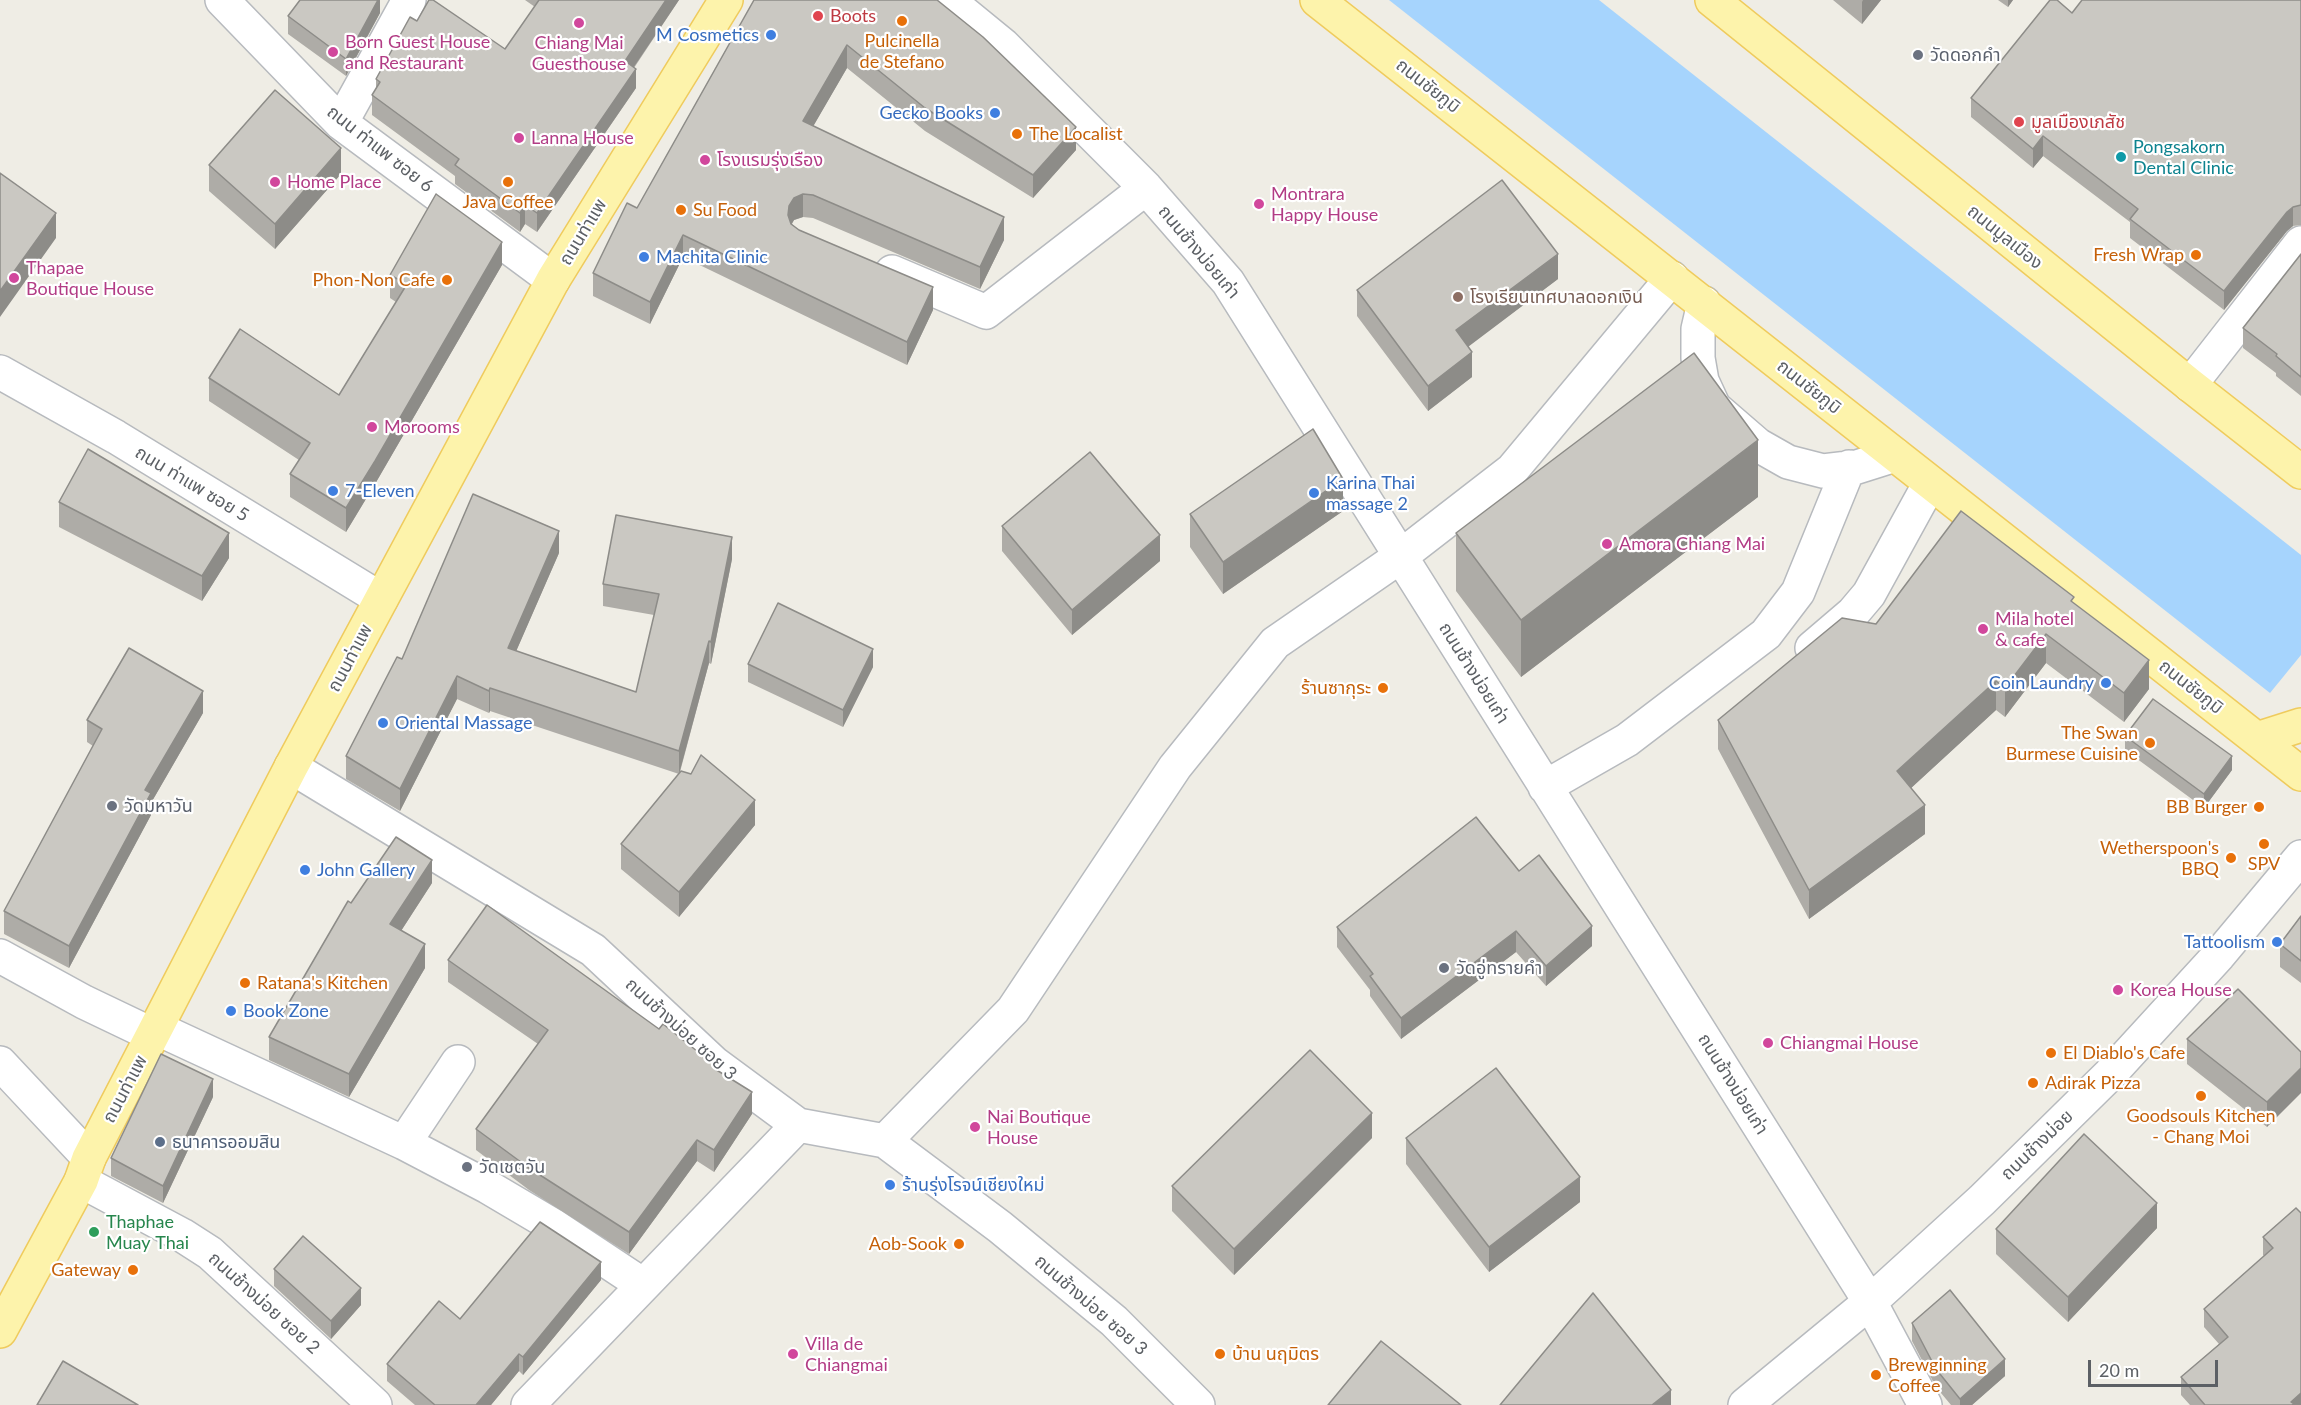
<!DOCTYPE html>
<html>
<head>
<meta charset="utf-8">
<style>
	body { margin:0 }
	#map { position:relative; width:2301px; height:1405px; overflow:hidden; background:#efede5; font-family:Lato,sans-serif }
	canvas { display:block }
	.scale { position:absolute; left:2088px; top:1360px; width:130px; height:27px; box-sizing:border-box; border:3px solid #5c6065; border-top:0; padding-left:8px; font-size:18px; line-height:21px; white-space:nowrap; color:#5c6065; -webkit-text-stroke:4px #fff; paint-order:stroke }
</style>
</head>
<body>
<div id="map">
<canvas width="2301" height="1405"></canvas>
<div class="scale">20 m</div>
</div>
<script>
const c = document.querySelector('canvas').getContext('2d');
c.lineJoin = 'round';
function fill(path, color) {
  c.fillStyle = color;
  c.fill(path, 'evenodd');
}
function poly(rows) {
  const path = new Path2D();
  for (const r of rows) {
    path.moveTo(r[0], r[1]);
    for (let i = 2; i < r.length; i += 2) path.lineTo(r[i], r[i + 1]);
  }
  return path;
}
function trace(path, color, width, dash) {
  c.strokeStyle = color;
  c.lineWidth = width;
  c.lineCap = dash ? 'butt' : 'round';
  c.setLineDash(dash || []);
  c.stroke(path);
}
function label(font, color, halo, rows, align = 'center') {
  c.font = font + ' Lato,"Noto Sans Thai",sans-serif';
  c.lineWidth = 4.5;
  c.setLineDash([]);
  c.textBaseline = 'middle';
  c.strokeStyle = halo;
  c.fillStyle = color;
  for (const [text, x, y, turn = 0] of rows) {
    c.save();
    c.translate(x, y);
    c.rotate((+turn || 0) * Math.PI / 180);
    c.textAlign = isNaN(turn) ? turn : align;
    if (halo) c.strokeText(text, 0, 0);
    c.fillText(text, 0, 0);
    c.restore();
  }
}
fill(poly([
	[1389,0,1599,0,2301,555,2301,655,2270,693]
]), '#a6d4fd');
const minor = poly([
	[222,0,341,123,553,280],
	[948,0,1003,45,1146,188,1228,282,1870,1302,1925,1405],
	[341,123,409,0],
	[892,272,986,312,1146,188],
	[1704,303,1698,329,1698,358,1702,381,1714,407,1758,445,1788,462,1823,471,1857,467,1895,455],
	[0,372,116,437,381,599],
	[2190,385,2301,243],
	[1812,648,1853,613,1869,594,1930,483],
	[291,767,593,950,714,1063,798,1125,885,1141,1000,1227,1114,1321,1198,1405],
	[1545,787,1627,740,1766,634,1798,592,1849,467],
	[0,956,84,1002,153,1035],
	[156,1028,404,1143,488,1187,554,1226,643,1285],
	[0,1063,89,1158],
	[885,1141,1013,1010,1175,767,1275,643,1401,556,1512,470,1672,278],
	[404,1143,458,1062],
	[81,1181,182,1235,210,1253,375,1405],
	[528,1405,798,1125],
	[1745,1405,1870,1302,1982,1200,2110,1074,2219,955,2301,857]
]);
const major = poly([
	[1317,0,2301,774],
	[1712,0,2190,385,2301,472],
	[2257,739,2301,725],
	[0,1331,81,1181,89,1158,291,767,553,280,726,0]
]);
trace(minor, '#b7babe', 36);
trace(major, '#efcb5d', 36);
trace(minor, '#fff', 33);
trace(major, '#fdf3ab', 33);
fill(poly([
	[380,0,380,13,346,76,288,34,288,16],
	[525,0,679,0,634,68,636,88,537,232,525,224,520,232,455,184,455,176,372,115,372,95,376,89,376,79,417,21,505,49,535,7],
	[754,0,1076,150,1033,198,925,131,847,68,813,126,1004,240,980,289,813,218,803,217,794,220,792,224,799,230,933,310,907,365,683,257,650,324,593,296,593,273,637,208],
	[1833,0,1881,0,1862,24],
	[1998,0,2013,0,2008,7],
	[2301,0,2301,225,2293,226,2287,231,2224,310,2130,238,2130,222,2043,156,2033,168,1971,117,1971,98,2072,13],
	[209,165,341,174,275,249,209,191],
	[2301,254,2301,396,2276,376,2276,373,2243,348,2243,328],
	[502,265,375,484,346,532,290,497,290,474,299,460,209,401,209,378,339,395,396,302,390,298,390,275],
	[1558,279,1468,346,1472,377,1428,411,1357,316,1357,290],
	[1758,497,1521,677,1456,591,1456,533],
	[59,502,229,558,202,601,59,527],
	[1343,511,1223,594,1190,547,1190,514],
	[1002,526,1160,561,1072,635,1002,551],
	[559,553,516,651,636,692,654,615,603,606,603,584,732,559,711,664,709,663,680,772,755,825,679,917,621,869,621,844,679,774,490,711,489,713,457,699,400,811,346,779,346,756,402,659],
	[2074,603,2149,689,2124,722,2046,663,2005,717,1996,710,1911,788,1925,834,1809,919,1718,749,1718,720,1876,624],
	[748,664,873,667,843,727,748,682],
	[203,713,151,803,151,815,69,968,4,934,4,911,93,746,87,742,87,720],
	[2125,736,2232,770,2204,808,2125,750],
	[1519,871,1592,946,1546,986,1516,952,1401,1039,1370,996,1370,990,1337,947,1337,927],
	[432,883,401,931,425,968,349,1097,269,1060,269,1037,351,903],
	[2301,916,2301,983,2280,967,2280,944],
	[448,960,717,1070,752,1114,714,1172,697,1161,629,1254,529,1190,476,1150,476,1129,538,1044,448,982],
	[2187,1039,2301,1052,2267,1127,2187,1064],
	[213,1097,163,1203,111,1176,111,1158],
	[1372,1138,1234,1275,1172,1211,1172,1186],
	[1406,1138,1580,1202,1489,1272,1406,1164],
	[2296,1208,2301,1405,2190,1405,2181,1395,2181,1377,2219,1344,2204,1327,2204,1309,2264,1256,2263,1255,2263,1237],
	[2157,1228,2068,1322,1996,1254,1996,1229],
	[274,1269,361,1305,331,1339,274,1286],
	[601,1280,523,1375,519,1371,491,1405,415,1405,387,1381,387,1364,460,1319],
	[1912,1323,2005,1376,1972,1405,1951,1405,1936,1387,1912,1341]
]), '#aeaca7');
fill(poly([
	[378,0,380,0,380,13,346,76,346,59],
	[666,0,679,0,625,80,625,61],
	[1863,0,1881,0,1862,24,1862,2],
	[2008,0,2013,0,2008,7],
	[847,45,847,68,803,144,803,121],
	[636,69,636,88,537,232,537,213],
	[1076,127,1076,150,1033,198,1033,175],
	[2043,136,2043,156,2033,168,2033,149],
	[341,148,341,174,275,249,275,224],
	[803,194,803,217,794,220,789,228,788,215,789,206,794,198],
	[525,205,525,224,520,232,520,213],
	[2293,207,2293,226,2287,231,2224,310,2224,291,2287,212],
	[56,213,56,238,0,317,0,291],
	[1004,217,1004,240,980,289,980,267],
	[683,235,683,257,650,324,650,302],
	[502,242,502,265,375,484,346,532,346,508],
	[1558,254,1558,279,1456,356,1456,330],
	[933,287,933,310,907,365,907,342],
	[1472,352,1472,377,1428,411,1428,386],
	[1758,440,1758,497,1521,677,1521,620],
	[1343,479,1343,511,1223,594,1223,562],
	[559,531,559,553,508,670,508,648],
	[229,533,229,558,202,601,202,576],
	[1160,535,1160,561,1072,635,1072,610],
	[732,537,732,559,711,664,711,642],
	[2046,634,2046,663,2005,717,2005,688],
	[709,641,709,663,679,774,679,751],
	[873,649,873,667,843,727,843,710],
	[2149,660,2149,689,2124,722,2124,693],
	[457,676,457,699,400,811,400,789],
	[1996,681,1996,710,1897,801,1897,771],
	[490,688,490,711,489,713,489,691],
	[203,691,203,713,151,803,151,815,69,968,69,946,145,790],
	[2232,756,2232,770,2204,808,2204,794],
	[755,800,755,825,679,917,679,892],
	[1925,805,1925,834,1809,919,1809,890],
	[432,860,432,883,390,948,390,924],
	[1592,926,1592,946,1546,986,1546,966],
	[1516,931,1516,952,1401,1039,1401,1018],
	[425,944,425,968,349,1097,349,1074],
	[2301,1068,2301,1093,2267,1127,2267,1102],
	[213,1079,213,1097,163,1203,163,1186],
	[752,1092,752,1114,714,1172,714,1150],
	[1372,1113,1372,1138,1234,1275,1234,1249],
	[697,1140,697,1161,629,1254,629,1232],
	[1580,1177,1580,1202,1489,1272,1489,1247],
	[2157,1203,2157,1228,2068,1322,2068,1297],
	[601,1262,601,1280,523,1375,523,1357],
	[361,1288,361,1305,331,1339,331,1321],
	[519,1354,519,1371,491,1405,476,1405],
	[2005,1359,2005,1376,1972,1405,1960,1405,1960,1399],
	[1671,1390,1671,1405,1652,1405],
	[2301,1393,2301,1405,2291,1405,2291,1402]
]), '#8d8c88');
const building = poly([
	[300,0,378,0,346,59,288,16,300,0],
	[429,0,433,0,505,49,539,0,666,0,625,61,636,69,537,213,525,205,520,213,455,165,459,159,372,95,380,82,376,79,410,17,417,21,429,0],
	[754,0,937,0,983,37,1076,127,1033,175,925,108,847,45,803,121,1004,217,980,267,813,195,803,194,794,198,789,206,788,215,791,224,799,230,933,287,907,342,683,235,650,302,593,273,627,203,637,208,754,0],
	[2050,0,2057,0,2072,13,2082,0,2301,0,2301,205,2293,207,2287,212,2224,291,2130,219,2138,209,2043,136,2033,149,1971,98,2050,0],
	[275,90,341,148,275,224,209,165,275,90],
	[0,173,56,213,0,291,0,173],
	[1502,180,1558,254,1456,330,1472,352,1428,386,1357,290,1502,180],
	[436,194,502,242,375,461,346,508,290,474,310,443,209,378,240,329,339,395,407,284,390,275,436,194],
	[2301,254,2301,377,2276,356,2277,354,2243,328,2301,254],
	[1694,353,1758,440,1521,620,1456,533,1694,353],
	[1313,429,1343,479,1223,562,1190,514,1313,429],
	[88,449,229,533,202,576,59,502,88,449],
	[1090,452,1160,535,1072,610,1002,526,1090,452],
	[473,494,559,531,508,648,636,692,659,594,603,584,616,515,732,537,711,642,709,641,679,751,490,688,489,691,457,676,400,789,346,756,397,657,402,659,473,494],
	[1961,511,2074,597,2071,601,2149,660,2124,693,2046,634,2005,688,1996,681,1897,771,1925,805,1809,890,1718,720,1842,618,1876,624,1961,511],
	[778,603,873,649,843,710,748,664,778,603],
	[129,648,203,691,145,790,151,793,69,946,4,911,102,729,87,720,129,648],
	[2153,699,2232,756,2204,794,2125,736,2153,699],
	[701,755,755,800,679,892,621,844,681,771,691,774,701,755],
	[1476,817,1519,871,1539,855,1592,926,1546,966,1516,931,1401,1018,1370,976,1373,974,1337,927,1476,817],
	[396,837,432,860,390,924,425,944,349,1074,269,1037,348,901,351,903,396,837],
	[487,905,659,1029,663,1024,717,1067,715,1069,752,1092,714,1150,697,1140,629,1232,529,1168,476,1129,548,1030,448,960,487,905],
	[2301,916,2301,961,2280,944,2301,916],
	[2238,989,2301,1052,2301,1068,2267,1102,2187,1039,2238,989],
	[1310,1050,1372,1113,1234,1249,1172,1186,1310,1050],
	[161,1054,213,1079,163,1186,111,1158,161,1054],
	[1496,1068,1580,1177,1489,1247,1406,1138,1496,1068],
	[2084,1134,2157,1203,2068,1297,1996,1229,2084,1134],
	[2296,1208,2301,1213,2301,1393,2291,1402,2294,1404,2292,1405,2205,1405,2181,1377,2228,1337,2204,1309,2273,1248,2263,1237,2296,1208],
	[540,1222,601,1262,523,1357,519,1354,476,1405,435,1405,387,1364,439,1301,460,1319,540,1222],
	[303,1236,361,1288,331,1321,274,1269,303,1236],
	[1950,1290,2005,1359,1960,1399,1936,1369,1912,1323,1950,1290],
	[1593,1293,1671,1390,1652,1405,1500,1405,1593,1293],
	[1381,1341,1461,1405,1328,1405,1381,1341],
	[63,1361,138,1405,37,1405,63,1361]
]);
fill(building, '#cac8c2');
trace(building, '#8d8c88', 1.5);
for (const [x, y, r, color] of [
	[818,16,6,"#e0444e"],
	[902,21,6,"#e8710a"],
	[579,23,6,"#d1479c"],
	[771,35,6,"#3f7fe0"],
	[333,52,6,"#d1479c"],
	[1918,55,6,"#6b7280"],
	[995,113,6,"#3f7fe0"],
	[2019,122,6,"#e0444e"],
	[1017,134,6,"#e8710a"],
	[519,138,6,"#d1479c"],
	[2121,157,6,"#0f9aa8"],
	[705,160,6,"#d1479c"],
	[275,182,6,"#d1479c"],
	[508,182,6,"#e8710a"],
	[1259,204,6,"#d1479c"],
	[681,210,6,"#e8710a"],
	[2196,255,6,"#e8710a"],
	[644,257,6,"#3f7fe0"],
	[14,278,6,"#d1479c"],
	[447,280,6,"#e8710a"],
	[1458,297,6,"#8d6e63"],
	[372,427,6,"#d1479c"],
	[333,491,6,"#3f7fe0"],
	[1314,493,6,"#3f7fe0"],
	[1607,544,6,"#d1479c"],
	[1983,629,6,"#d1479c"],
	[2106,683,6,"#3f7fe0"],
	[1383,688,6,"#e8710a"],
	[383,723,6,"#3f7fe0"],
	[2150,743,6,"#e8710a"],
	[112,806,6,"#6b7280"],
	[2259,807,6,"#e8710a"],
	[2264,844,6,"#e8710a"],
	[2231,858,6,"#e8710a"],
	[305,870,6,"#3f7fe0"],
	[2277,942,6,"#3f7fe0"],
	[1444,968,6,"#6b7280"],
	[245,983,6,"#e8710a"],
	[2118,990,6,"#d1479c"],
	[231,1011,6,"#3f7fe0"],
	[1768,1043,6,"#d1479c"],
	[2051,1053,6,"#e8710a"],
	[2033,1083,6,"#e8710a"],
	[2201,1096,6,"#e8710a"],
	[975,1127,6,"#d1479c"],
	[160,1142,6,"#5c6f8a"],
	[467,1167,6,"#6b7280"],
	[890,1185,6,"#3f7fe0"],
	[94,1232,6,"#2e9e5b"],
	[959,1244,6,"#e8710a"],
	[133,1270,6,"#e8710a"],
	[793,1354,6,"#d1479c"],
	[1220,1354,6,"#e8710a"],
	[1876,1375,6,"#e8710a"]
]) {
  const dot = new Path2D();
  dot.arc(x, y, r, 0, 2 * Math.PI);
  c.fillStyle = color;
  c.fill(dot);
  trace(dot, '#fff', 2);
}
label('18px', '#be3a42', '#fff', [
	["Boots",830,16],
	["มูลเมืองเภสัช",2031,122]
], 'left');
label('18px', '#366cbe', '#fff', [
	["M Cosmetics",759,35,"right"],
	["Gecko Books",983,113,"right"],
	["Machita Clinic",656,257],
	["Karina Thai",1326,483],
	["massage 2",1326,504],
	["7-Eleven",345,491],
	["Coin Laundry",2094,683,"right"],
	["Oriental Massage",395,723],
	["John Gallery",317,870],
	["Tattoolism",2265,942,"right"],
	["Book Zone",243,1011],
	["ร้านรุ่งโรจน์เชียงใหม่",902,1185]
], 'left');
label('18px', '#c56008', '#fff', [
	["Pulcinella",902,41,"center"],
	["de Stefano",902,62,"center"],
	["The Localist",1029,134,"left"],
	["Java Coffee",508,202,"center"],
	["Su Food",693,210,"left"],
	["Fresh Wrap",2184,255],
	["Phon-Non Cafe",435,280],
	["ร้านซากุระ",1371,688],
	["The Swan",2138,733],
	["Burmese Cuisine",2138,754],
	["BB Burger",2247,807],
	["Wetherspoon's",2219,848],
	["BBQ",2219,869],
	["SPV",2264,864,"center"],
	["Ratana's Kitchen",257,983,"left"],
	["El Diablo's Cafe",2063,1053,"left"],
	["Adirak Pizza",2045,1083,"left"],
	["Goodsouls Kitchen",2201,1116,"center"],
	["- Chang Moi",2201,1137,"center"],
	["Aob-Sook",947,1244],
	["Gateway",121,1270],
	["บ้าน นฤมิตร",1232,1354,"left"],
	["Brewginning",1888,1365,"left"],
	["Coffee",1888,1386,"left"]
], 'right');
label('18px', '#b23c85', '#fff', [
	["Born Guest House",345,42],
	["and Restaurant",345,63],
	["Chiang Mai",579,43,"center"],
	["Guesthouse",579,64,"center"],
	["Lanna House",531,138],
	["โรงแรมรุ่งเรือง",717,160],
	["Home Place",287,182],
	["Montrara",1271,194],
	["Happy House",1271,215],
	["Thapae",26,268],
	["Boutique House",26,289],
	["Morooms",384,427],
	["Amora Chiang Mai",1619,544],
	["Mila hotel",1995,619],
	["& cafe",1995,640],
	["Korea House",2130,990],
	["Chiangmai House",1780,1043],
	["Nai Boutique",987,1117],
	["House",987,1138],
	["Villa de",805,1344],
	["Chiangmai",805,1365]
], 'left');
label('18px', '#5b616d', '#fff', [
	["วัดดอกคำ",1930,55],
	["วัดมหาวัน",124,806],
	["วัดอู่ทรายคำ",1456,968],
	["วัดเชตวัน",479,1167]
], 'left');
label('18px', '#5c6065', '#fff', [
	["ถนนชัยภูมิ",1428,86,38],
	["ถนน ท่าแพ ซอย 6",380,149,38],
	["ถนนท่าแพ",583,232,-59],
	["ถนนมูลเมือง",2005,237,39],
	["ถนนช้างม่อยเก่า",1199,252,50],
	["ถนนชัยภูมิ",1809,387,38],
	["ถนน ท่าแพ ซอย 5",192,484,31],
	["ถนนท่าแพ",350,658,-62],
	["ถนนช้างม่อยเก่า",1474,673,58],
	["ถนนชัยภูมิ",2191,687,38],
	["ถนนช้างม่อย ซอย 3",681,1029,42],
	["ถนนช้างม่อยเก่า",1733,1084,58],
	["ถนนท่าแพ",125,1089,-62],
	["ถนนช้างม่อย",2037,1145,-44],
	["ถนนช้างม่อย ซอย 2",264,1303,42],
	["ถนนช้างม่อย ซอย 3",1091,1305,41]
]);
label('18px', '#0d838f', '#fff', [
	["Pongsakorn",2133,147],
	["Dental Clinic",2133,168]
], 'left');
label('18px', '#785e54', '#fff', [
	["โรงเรียนเทศบาลดอกเงิน",1470,297]
], 'left');
label('18px', '#4e5e75', '#fff', [
	["ธนาคารออมสิน",172,1142]
], 'left');
label('18px', '#27864d', '#fff', [
	["Thaphae",106,1222],
	["Muay Thai",106,1243]
], 'left');
</script>
</body>
</html>
